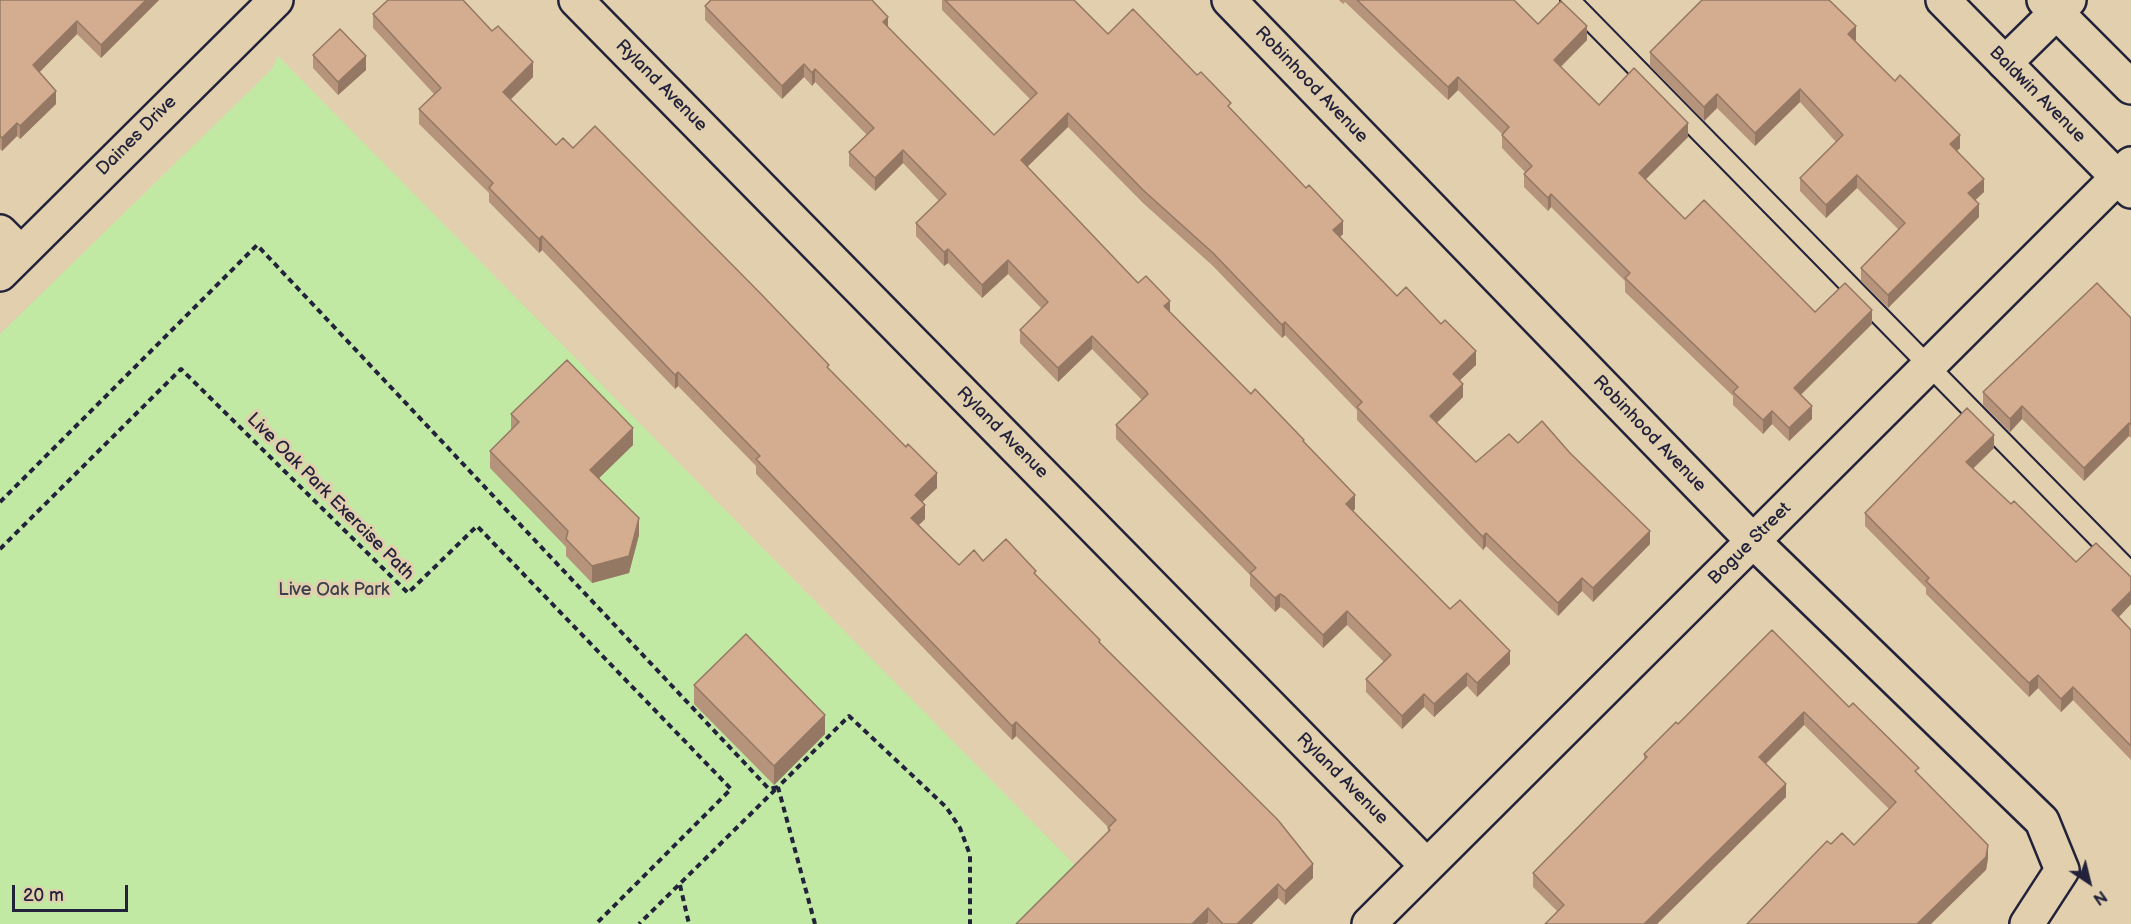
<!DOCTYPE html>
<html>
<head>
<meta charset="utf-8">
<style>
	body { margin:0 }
	#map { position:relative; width:2131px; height:924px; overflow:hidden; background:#e1cfad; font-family:"Balsamiq Sans",sans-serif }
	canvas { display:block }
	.north { position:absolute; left:2059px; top:852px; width:60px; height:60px; -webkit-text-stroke:4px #e1cfad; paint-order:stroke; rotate:145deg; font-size:16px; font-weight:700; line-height:24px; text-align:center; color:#22223b }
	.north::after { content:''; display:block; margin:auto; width:21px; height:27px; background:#22223b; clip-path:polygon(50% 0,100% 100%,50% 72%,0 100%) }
	.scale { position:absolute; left:12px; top:885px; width:116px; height:27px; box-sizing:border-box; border:3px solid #22223b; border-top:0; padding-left:8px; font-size:18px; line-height:21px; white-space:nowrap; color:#22223b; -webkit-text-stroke:4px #e1cfad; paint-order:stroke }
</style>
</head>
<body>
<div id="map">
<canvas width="2131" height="924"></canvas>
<div class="north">N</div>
<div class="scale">20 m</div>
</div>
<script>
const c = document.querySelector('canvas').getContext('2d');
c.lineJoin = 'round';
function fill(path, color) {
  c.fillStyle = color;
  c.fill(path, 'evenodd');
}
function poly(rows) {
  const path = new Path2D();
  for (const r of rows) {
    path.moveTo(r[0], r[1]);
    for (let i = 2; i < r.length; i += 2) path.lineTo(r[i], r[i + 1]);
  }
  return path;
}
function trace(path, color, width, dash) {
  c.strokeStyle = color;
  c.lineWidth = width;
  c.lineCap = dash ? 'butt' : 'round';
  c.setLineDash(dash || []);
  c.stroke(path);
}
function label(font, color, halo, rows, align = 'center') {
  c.font = font + ' "Balsamiq Sans",sans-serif';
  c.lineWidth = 6;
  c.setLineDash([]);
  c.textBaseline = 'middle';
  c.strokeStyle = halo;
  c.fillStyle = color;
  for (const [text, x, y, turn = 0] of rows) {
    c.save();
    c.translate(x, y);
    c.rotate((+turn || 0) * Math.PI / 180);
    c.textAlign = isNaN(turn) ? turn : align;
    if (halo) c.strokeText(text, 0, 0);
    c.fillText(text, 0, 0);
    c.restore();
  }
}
fill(poly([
	[278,56,1133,924,0,924,0,334,272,69]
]), '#c2e9a4');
const lane = poly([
	[1570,0,2131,572]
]);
const street = poly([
	[576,0,1427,866],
	[1229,0,1753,541,2042,821,2062,870,2027,924],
	[2005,63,2069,0],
	[0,232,21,253],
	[0,274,276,0],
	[1369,924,2131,164]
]);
const secondary = poly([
	[1943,0,2131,191],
	[2044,0,2131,87]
]);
trace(lane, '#22223b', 22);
trace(street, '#22223b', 38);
trace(secondary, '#22223b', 38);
trace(poly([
	[0,502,257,245,769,789,778,787,639,924],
	[0,549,181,369,408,593,477,526,731,789,596,924],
	[680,885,689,924],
	[815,924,778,787,849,716,946,807,960,828,970,855,970,924]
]), '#22223b', 4, [6, 4.5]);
trace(lane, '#e1cfad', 18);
trace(street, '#e1cfad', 33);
trace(secondary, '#e1cfad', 33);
fill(poly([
	[0,0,159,0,101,58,77,34,39,72,56,104,20,139,17,136,2,151,0,149],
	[710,0,872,0,888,28,994,135,1030,99,942,10,942,0,1074,0,1108,34,1197,75,1231,109,1343,234,1340,237,1397,296,1476,365,1459,380,1463,397,1437,423,1476,462,1518,443,1650,544,1593,602,1582,591,1558,616,1486,546,1483,550,1357,420,1357,410,1285,335,1282,338,1213,266,1143,203,1068,127,1027,167,1138,283,1170,312,1251,394,1304,443,1355,509,1352,511,1450,609,1510,664,1477,697,1467,686,1434,717,1424,707,1402,729,1366,692,1366,679,1384,662,1347,625,1323,648,1285,610,1280,607,1275,612,1250,586,1250,575,1116,439,1116,425,1142,400,1092,349,1058,382,1020,343,1020,330,1042,309,1008,274,982,298,948,263,944,266,916,236,916,223,939,201,903,163,875,191,849,166,849,152,867,135,815,82,812,86,804,77,782,99,705,20,705,6],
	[1339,0,1514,0,1538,24,1587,40,1561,67,1599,105,1688,137,1646,179,1685,219,1815,312,1872,324,1801,395,1812,419,1789,441,1772,424,1763,434,1733,405,1733,396,1625,292,1625,281,1551,207,1548,211,1524,187,1524,174,1525,172,1502,148,1502,134,1458,90,1448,100,1345,2,1343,4],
	[373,14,533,77,510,100,556,145,573,148,829,369,937,488,922,502,925,519,919,525,959,565,983,561,1036,576,1100,644,1313,878,1285,905,1278,898,1252,924,1209,924,1108,833,1108,827,1016,736,1012,740,756,474,756,466,678,386,675,389,542,250,539,253,489,202,489,193,419,124,419,109,434,94,373,28],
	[1856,40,1854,41,1960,148,1957,151,1984,192,1975,200,1979,217,1888,308,1861,281,1861,268,1899,230,1857,188,1826,218,1800,191,1800,178,1836,142,1800,102,1755,146,1717,108,1704,121,1650,66,1650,52],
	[313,55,366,70,338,95,313,68],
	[2131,318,2131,438,2129,436,2084,481,2022,419,2010,432,1983,405,1983,392],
	[511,414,633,445,599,478,639,535,629,573,592,583,566,556,566,547,490,468,490,451,511,430],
	[1994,448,1973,469,2011,504,2076,562,2131,577,2131,604,2119,617,2131,630,2131,760,2073,700,2061,712,2038,688,2029,697,1926,594,1926,588,1865,526,1865,513],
	[694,685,825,734,774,785,694,704],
	[1849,707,1919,775,1988,858,1986,870,1831,844,1854,845,1889,809,1804,725,1766,764,1786,797,1657,924,1545,924,1558,912,1533,887,1533,873,1644,760,1644,754,1678,724]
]), '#b6947b');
fill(poly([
	[146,0,159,0,101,58,101,45],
	[888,17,888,30,883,22],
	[77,21,77,34,33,79,33,65],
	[1587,26,1587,40,1554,73,1554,60],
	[1856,26,1856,40,1848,47,1848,34],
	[366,56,366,70,338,95,338,82],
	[533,62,533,77,503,107,503,92],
	[804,64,804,77,782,99,782,86],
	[815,69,815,82,812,86,812,73],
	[1458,77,1458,90,1448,100,1448,87],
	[1800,89,1800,102,1755,146,1755,133],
	[56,91,56,104,20,139,20,126],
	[1717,94,1717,108,1704,121,1704,107],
	[1068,113,1068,127,1021,173,1021,160],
	[17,123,17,136,2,151,2,138],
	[1688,123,1688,137,1639,186,1639,173],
	[1960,135,1960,148,1950,157,1950,144],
	[903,150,903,163,875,191,875,178],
	[1857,175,1857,188,1826,218,1826,205],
	[1984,179,1984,192,1968,207,1968,193],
	[1551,194,1551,207,1548,211,1548,198],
	[1979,204,1979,217,1888,308,1888,295],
	[1343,221,1343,234,1333,244,1333,230],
	[542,236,542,250,539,253,539,239],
	[948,249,948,263,944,266,944,252],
	[1008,260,1008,274,982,298,982,285],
	[1170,301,1170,314,1164,306],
	[1872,310,1872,324,1794,401,1794,388],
	[1285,322,1285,335,1282,338,1282,325],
	[1092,336,1092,349,1058,382,1058,368],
	[1476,351,1476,365,1453,387,1453,374],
	[678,372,678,386,675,389,675,375],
	[1463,384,1463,397,1430,429,1430,416],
	[1812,406,1812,419,1789,441,1789,428],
	[2022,406,2022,419,2010,432,2010,419],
	[1772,411,1772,424,1763,434,1763,420],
	[2129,423,2129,436,2084,481,2084,468],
	[633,428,633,445,590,487,590,470],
	[1994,435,1994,448,1966,475,1966,462],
	[937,473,937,488,915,509,915,495],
	[1355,495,1355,509,1346,518,1346,504],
	[925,505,925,519,911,532,911,518],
	[639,518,639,535,629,573,592,583,592,566],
	[1650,531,1650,544,1593,602,1593,588],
	[1486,533,1486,546,1483,550,1483,537],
	[1582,578,1582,591,1558,616,1558,603],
	[2131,591,2131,604,2112,624,2112,610],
	[1280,594,1280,607,1275,612,1275,598],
	[1347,611,1347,625,1323,648,1323,635],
	[1510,651,1510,664,1477,697,1477,683],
	[1467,673,1467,686,1434,717,1434,704],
	[2038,675,2038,688,2029,697,2029,683],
	[2073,687,2073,700,2061,712,2061,699],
	[1424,694,1424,707,1402,729,1402,716],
	[1804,712,1804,725,1759,770,1759,757],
	[825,715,825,734,774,785,774,766],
	[1016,722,1016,736,1012,740,1012,726],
	[1786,784,1786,797,1657,924,1644,924],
	[1988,845,1988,858,1986,870,1931,924,1917,924],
	[1313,864,1313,878,1285,905,1285,891],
	[1278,884,1278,898,1252,924,1237,924],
	[1208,908,1208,923,1206,924,1192,924]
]), '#947864');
const building = poly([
	[0,0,146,0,101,45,77,21,33,65,56,91,20,126,17,123,2,138,0,136,0,0],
	[388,0,463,0,492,31,498,26,533,62,503,92,556,145,563,138,573,148,595,126,762,295,829,365,827,367,906,447,908,444,937,473,915,495,925,505,911,518,959,565,974,550,983,561,1006,539,1036,571,1034,573,1100,640,1099,642,1278,820,1313,864,1285,891,1278,884,1237,924,1223,924,1208,908,1192,924,1016,924,1110,830,1108,828,1116,820,1016,722,1012,726,756,459,760,456,678,372,675,375,542,236,539,239,489,188,493,183,419,109,441,88,373,14,388,0],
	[711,0,872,0,888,17,883,22,994,135,1037,93,945,0,1074,0,1108,34,1133,9,1197,75,1201,72,1231,103,1228,106,1306,188,1309,185,1343,221,1333,230,1397,296,1406,287,1441,324,1445,320,1476,351,1453,374,1463,384,1430,416,1476,462,1509,434,1518,443,1542,421,1570,453,1650,531,1593,588,1582,578,1558,603,1486,533,1483,537,1357,407,1362,402,1285,322,1282,325,1213,253,1143,190,1068,113,1021,160,1138,283,1146,276,1170,301,1164,306,1251,394,1255,389,1304,440,1303,441,1355,495,1346,504,1450,609,1460,600,1510,651,1477,683,1467,673,1434,704,1424,694,1402,716,1366,679,1391,655,1347,611,1323,635,1285,597,1280,594,1275,598,1250,573,1256,568,1116,425,1148,394,1146,391,1092,336,1058,368,1020,330,1048,302,1008,260,982,285,948,249,944,252,916,223,946,194,903,150,875,178,849,152,874,128,815,69,812,73,804,64,782,86,705,6,711,0],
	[1357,0,1514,0,1538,24,1561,1,1587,26,1554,60,1599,105,1634,68,1688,123,1639,173,1685,219,1704,200,1815,312,1845,283,1872,310,1794,388,1812,406,1789,428,1772,411,1763,420,1733,392,1738,387,1625,278,1630,273,1551,194,1548,198,1524,174,1532,166,1502,135,1509,127,1458,77,1448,87,1357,0],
	[1702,0,1829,0,1856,26,1848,34,1895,81,1900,75,1960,135,1950,144,1984,179,1968,193,1979,204,1888,295,1861,268,1905,223,1857,175,1826,205,1800,178,1843,135,1800,89,1755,133,1717,94,1704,107,1650,52,1702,0],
	[340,29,366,56,338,82,313,55,340,29],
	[2097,283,2131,318,2131,425,2129,423,2084,468,2022,406,2010,419,1983,392,2097,283],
	[567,360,633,428,590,470,639,518,629,556,592,566,566,539,568,531,490,451,519,422,511,414,567,360],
	[1967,408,1994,435,1966,462,2011,504,2014,501,2076,562,2096,543,2131,577,2131,591,2112,610,2131,630,2131,746,2073,687,2061,699,2038,675,2029,683,1926,581,1929,578,1865,513,1967,408],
	[1772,630,1849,707,1853,703,1919,768,1915,771,1988,845,1986,857,1917,924,1747,924,1827,841,1831,844,1842,833,1854,845,1896,802,1804,712,1759,757,1786,784,1644,924,1545,924,1564,905,1533,873,1647,757,1644,754,1676,722,1678,724,1772,630],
	[746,634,825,715,774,766,694,685,746,634]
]);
fill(building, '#d4ac8f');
trace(building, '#947864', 1.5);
label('18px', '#22223b', '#e1cfad', [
	["Robinhood Avenue",1311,85,46],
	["Ryland Avenue",661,86,45],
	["Baldwin Avenue",2037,95,45],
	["Daines Drive",137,136,-45],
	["Ryland Avenue",1002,433,45],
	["Robinhood Avenue",1649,434,46],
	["Live Oak Park Exercise Path",330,497,45],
	["Bogue Street",1750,544,-45],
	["Ryland Avenue",1342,779,45]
]);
label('18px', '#3a404b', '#e1cfad', [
	["Live Oak Park",334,590]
]);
</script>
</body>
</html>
